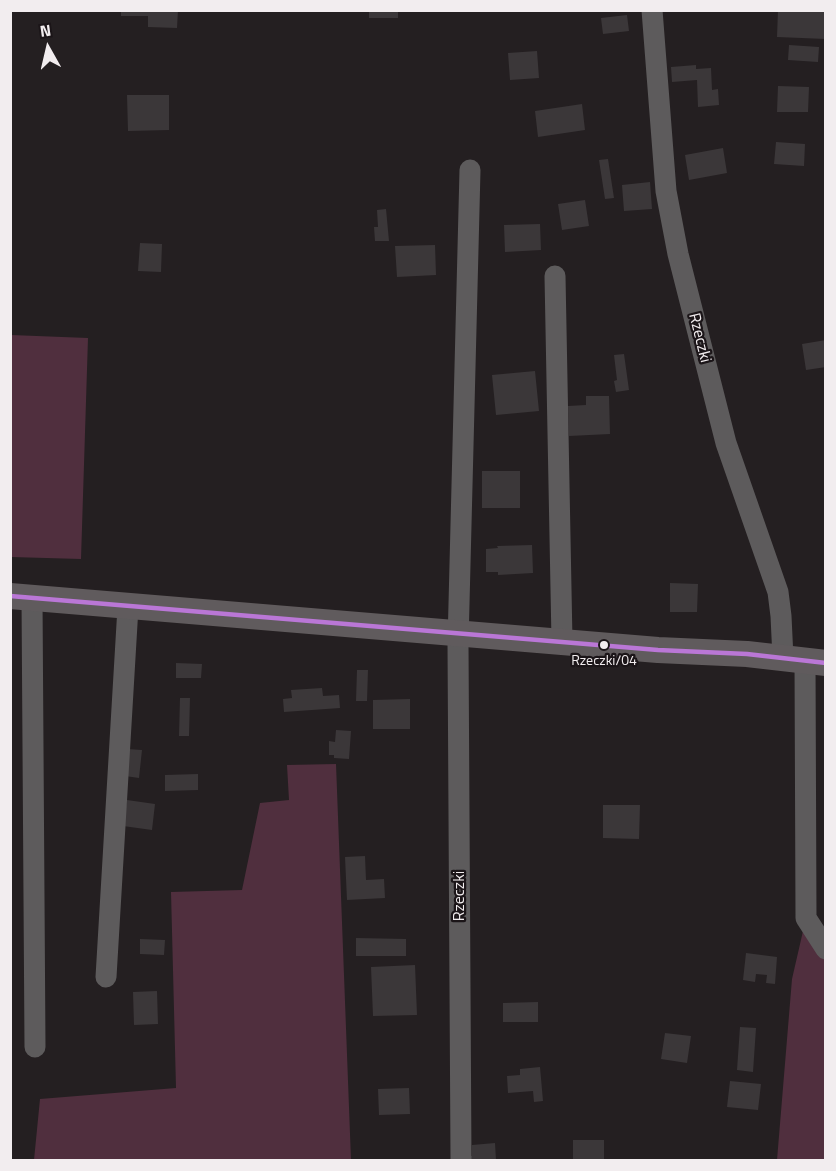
<!DOCTYPE html>
<html>
<head>
<meta charset="utf-8">
<style>
	body { margin:0 }
	#map { position:relative; width:836px; height:1171px; overflow:hidden; background:#241f21; font-family:"Titillium Web",sans-serif }
	canvas { display:block }
	.frame { position:absolute; inset:0; border:12px solid #f2edef; pointer-events:none }
	.north { position:absolute; left:18px; top:18px; width:60px; height:60px; -webkit-text-stroke:4px #1b1518; paint-order:stroke; rotate:352deg; font-size:16px; font-weight:700; line-height:24px; text-align:center; color:#f2edef }
	.north::after { content:''; display:block; margin:auto; width:21px; height:27px; background:#f2edef; clip-path:polygon(50% 0,100% 100%,50% 72%,0 100%) }
</style>
</head>
<body>
<div id="map">
<canvas width="836" height="1171"></canvas>
<div class="frame"></div>
<div class="north">N</div>
</div>
<script>
const c = document.querySelector('canvas').getContext('2d');
c.lineJoin = 'round';
function fill(path, color) {
  c.fillStyle = color;
  c.fill(path, 'evenodd');
}
function poly(rows) {
  const path = new Path2D();
  for (const r of rows) {
    path.moveTo(r[0], r[1]);
    for (let i = 2; i < r.length; i += 2) path.lineTo(r[i], r[i + 1]);
  }
  return path;
}
function trace(path, color, width, dash) {
  c.strokeStyle = color;
  c.lineWidth = width;
  c.lineCap = dash ? 'butt' : 'round';
  c.setLineDash(dash || []);
  c.stroke(path);
}
function label(font, color, halo, rows, align = 'center') {
  c.font = font + ' "Titillium Web",sans-serif';
  c.lineWidth = 4.5;
  c.setLineDash([]);
  c.textBaseline = 'middle';
  c.strokeStyle = halo;
  c.fillStyle = color;
  for (const [text, x, y, turn = 0] of rows) {
    c.save();
    c.translate(x, y);
    c.rotate((+turn || 0) * Math.PI / 180);
    c.textAlign = isNaN(turn) ? turn : align;
    if (halo) c.strokeText(text, 0, 0);
    c.fillText(text, 0, 0);
    c.restore();
  }
}
fill(poly([
	[11,335,88,338,81,559,11,557],
	[336,764,351,1160,34,1160,40,1099,176,1088,171,892,242,890,260,803,289,800,287,765],
	[806,918,825,936,825,1160,777,1160,792,979]
]), '#502f3e');
fill(poly([
	[121,10,178,10,177,28,148,27,148,16,121,16],
	[369,10,398,10,398,18,369,18],
	[778,10,826,12,826,39,777,37],
	[627,15,629,31,603,34,601,18],
	[789,45,819,47,818,62,788,60],
	[537,51,539,78,510,80,508,53],
	[696,65,696,69,711,68,712,90,718,89,719,105,698,107,697,80,672,82,671,67],
	[778,86,809,87,808,112,777,112],
	[127,95,169,95,169,130,128,131],
	[582,104,585,130,538,137,535,111],
	[776,142,805,144,804,166,774,164],
	[723,148,727,173,689,180,685,155],
	[608,159,614,198,605,199,599,160],
	[650,182,652,209,624,211,622,185],
	[585,200,589,226,562,230,558,204],
	[386,209,389,241,375,241,374,227,378,227,377,210],
	[540,224,541,250,505,252,504,225],
	[140,243,162,244,161,272,138,271],
	[435,245,436,275,397,277,395,246],
	[826,340,826,367,806,370,802,344],
	[624,354,629,390,616,392,614,381,617,380,614,355],
	[535,371,539,411,496,415,492,375],
	[586,396,609,396,610,434,569,436,568,406,586,405],
	[482,471,520,471,520,508,482,508],
	[532,545,533,573,498,575,498,572,486,572,486,549,498,548,497,546],
	[670,583,698,584,697,612,670,612],
	[176,663,202,664,201,678,176,678],
	[357,670,368,670,367,701,356,701],
	[322,688,323,696,339,695,340,708,284,712,283,699,292,698,291,690],
	[180,698,190,698,189,736,179,736],
	[410,699,410,729,373,729,373,700],
	[336,730,351,731,349,759,334,758,334,755,329,755,329,741,335,742],
	[127,749,142,750,139,778,125,776],
	[198,774,198,790,165,791,165,775],
	[127,800,155,804,152,830,123,826],
	[603,805,640,805,639,839,603,838],
	[365,856,366,880,384,879,385,898,347,900,345,857],
	[356,938,406,939,406,956,356,956],
	[140,939,165,940,164,955,140,954],
	[746,953,777,957,775,984,766,983,767,975,756,974,755,982,743,980],
	[415,965,417,1015,373,1016,371,967],
	[157,991,158,1024,134,1025,133,992],
	[538,1002,538,1022,503,1022,503,1003],
	[740,1027,756,1028,753,1072,737,1070],
	[665,1033,691,1036,687,1063,661,1059],
	[540,1067,543,1101,534,1102,533,1091,508,1093,507,1076,520,1075,520,1069],
	[730,1081,761,1084,758,1110,727,1107],
	[409,1088,410,1114,379,1115,378,1089],
	[573,1140,604,1140,604,1160,573,1160],
	[495,1143,496,1160,462,1160,461,1156,472,1156,472,1145]
]), '#3b3739');
trace(poly([
	[652,10,666,191,678,254,726,443,778,592,781,616,783,658],
	[555,276,562,641],
	[32,598,35,1047],
	[805,660,806,918,826,949],
	[106,977,128,607],
	[461,1160,458,643,470,170]
]), '#5d5b5c', 21);
trace(poly([
	[10,596,658,650,747,654,826,663]
]), '#605b5d', 26);
trace(poly([
	[10,596,658,650,747,654,826,663]
]), '#ba77d6', 4.5);
for (const [x, y, r, color] of [
	[604,645,5,"#f2edef"]
]) {
  const dot = new Path2D();
  dot.arc(x, y, r, 0, 2 * Math.PI);
  c.fillStyle = color;
  c.fill(dot);
  trace(dot, '#1b1518', 2);
}
label('14px', '#f2edef', '#1b1518', [
	["Rzeczki/04",604,662]
]);
label('16px', '#f2edef', '#1b1518', [
	["Rzeczki",699,338,76],
	["Rzeczki",460,896,-90]
]);
</script>
</body>
</html>
